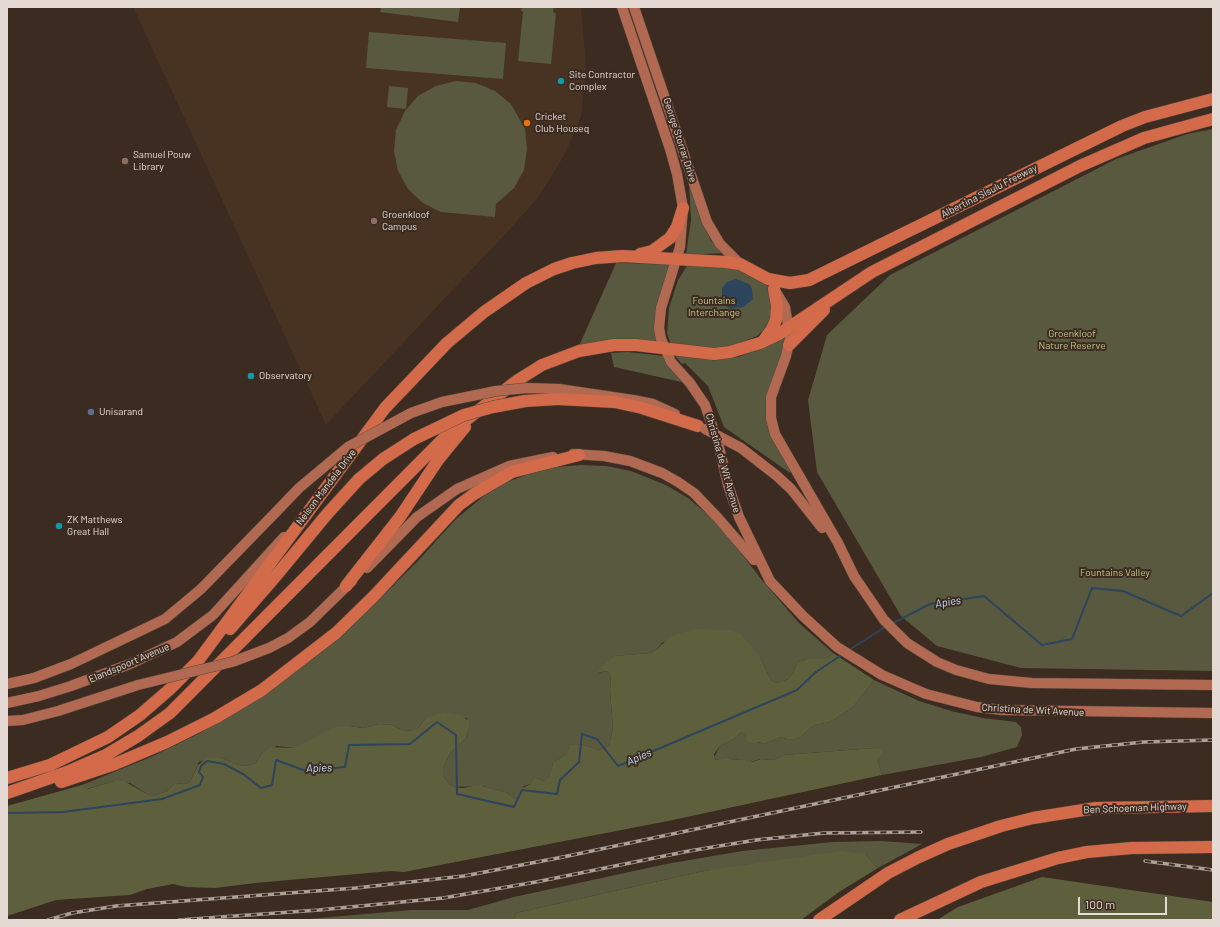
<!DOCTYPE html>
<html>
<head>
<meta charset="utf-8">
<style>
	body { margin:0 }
	#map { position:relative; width:1220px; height:927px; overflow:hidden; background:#3c2b20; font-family:Barlow,sans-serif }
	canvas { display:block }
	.frame { position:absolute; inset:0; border:8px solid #e5dad3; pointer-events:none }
	.scale { position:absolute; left:1078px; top:897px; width:89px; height:18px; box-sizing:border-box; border:2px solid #e5dad3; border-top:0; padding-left:5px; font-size:12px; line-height:14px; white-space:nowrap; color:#e5dad3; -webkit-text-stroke:3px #3c2b20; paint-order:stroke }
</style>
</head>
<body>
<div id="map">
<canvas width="1220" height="927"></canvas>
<div class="frame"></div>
<div class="scale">100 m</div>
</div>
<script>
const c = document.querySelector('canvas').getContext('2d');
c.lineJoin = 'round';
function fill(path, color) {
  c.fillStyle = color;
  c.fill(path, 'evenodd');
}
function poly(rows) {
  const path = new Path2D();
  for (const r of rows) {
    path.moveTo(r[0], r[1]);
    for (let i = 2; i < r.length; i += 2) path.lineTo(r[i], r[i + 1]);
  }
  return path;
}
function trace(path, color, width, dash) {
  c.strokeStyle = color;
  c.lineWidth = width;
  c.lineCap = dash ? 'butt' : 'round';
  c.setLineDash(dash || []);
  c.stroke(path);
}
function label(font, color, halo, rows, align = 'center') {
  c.font = font + ' Barlow,sans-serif';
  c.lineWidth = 4;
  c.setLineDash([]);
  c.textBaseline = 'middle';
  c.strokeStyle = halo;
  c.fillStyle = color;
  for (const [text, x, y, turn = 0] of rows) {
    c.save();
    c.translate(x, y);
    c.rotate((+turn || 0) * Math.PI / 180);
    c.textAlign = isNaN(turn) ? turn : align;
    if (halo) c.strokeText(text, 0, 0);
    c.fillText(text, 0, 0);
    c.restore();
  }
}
fill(poly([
	[133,7,581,7,586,65,581,117,564,156,537,199,510,229,326,425]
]), '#483222');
fill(poly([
	[381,7,460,7,458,22,380,12],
	[522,7,554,7,553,12,556,13,551,64,518,61,523,12,521,11],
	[369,32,506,43,503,79,366,68],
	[456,81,476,83,495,91,511,104,525,129,527,149,524,170,514,188,496,204,495,217,441,212,423,203,408,189,398,171,394,151,396,130,405,111,418,96,436,86],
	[389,86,408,88,406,109,387,107],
	[1213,129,1213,671,1021,668,937,646,901,616,817,472,808,400,827,335,890,275,1116,159,1187,134],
	[689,183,703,225,711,240,724,253,686,255,691,220],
	[616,263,674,264,660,342,579,346],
	[709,264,730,266,755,274,772,290,775,313,768,326,757,336,736,345,716,348,671,344,667,334,669,308,678,280,687,266],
	[789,334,766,411,793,470,790,473,724,427,708,386,685,363,682,364,676,357,677,355,722,358,738,357,770,345],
	[628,352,664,356,686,383,614,367,611,353],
	[581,465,606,466,631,471,666,485,688,498,707,514,725,532,761,579,799,623,833,653,827,659,807,659,798,662,789,679,776,683,771,680,760,657,663,642,656,650,650,653,614,656,598,673,607,671,611,675,610,691,613,728,609,746,599,750,584,745,570,746,566,754,553,763,549,779,543,781,537,778,531,784,524,786,516,799,505,792,482,786,454,787,449,784,443,776,443,769,450,753,466,738,469,728,467,718,426,718,419,727,414,730,404,731,392,725,380,724,363,728,349,726,294,748,277,746,263,752,256,763,250,765,241,766,219,757,199,762,190,782,185,784,175,783,167,791,154,796,147,794,130,783,114,781,87,789,82,785,151,757,198,734,286,679,327,647,366,612,417,562,456,519,485,495,507,482,531,473,555,467],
	[874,680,919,701,951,711,983,718,1016,722,1021,727,1022,735,1017,747,981,757,882,775,878,762,879,757,874,748,784,755,773,760,760,759,751,762,742,759,733,760,727,757,716,760,714,757,720,746,734,739,741,732,745,732,746,738,764,744,781,737,789,740,799,738,814,725,830,722,853,707],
	[881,841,922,844,878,868,865,854,704,871,516,913,514,920,297,920,411,910,468,910,514,897,666,864,742,851,833,842]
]), '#58593f');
fill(poly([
	[694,629,731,630,740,634,760,657,771,680,776,683,789,679,798,662,807,659,827,659,833,653,874,680,853,707,830,722,814,725,799,738,789,740,781,737,764,744,759,742,749,743,746,738,745,732,741,732,734,739,720,746,714,754,715,760,727,757,733,760,742,759,752,762,761,759,773,760,784,755,874,748,883,750,879,757,878,762,882,775,668,821,404,872,391,871,255,883,215,888,186,887,173,884,147,889,130,895,56,900,7,916,7,806,82,785,88,789,114,781,124,781,147,794,154,796,167,791,175,783,185,784,190,782,198,765,207,758,219,757,241,766,250,765,256,763,263,752,271,747,294,748,332,728,349,726,363,728,380,724,392,725,404,731,414,730,419,727,426,718,443,712,461,715,469,721,469,728,466,738,450,753,443,769,443,776,449,784,454,787,463,788,473,786,482,786,505,792,516,799,520,789,531,784,534,779,537,778,543,781,549,778,553,763,566,754,570,745,584,745,599,750,609,746,613,728,610,691,611,675,607,671,597,673,607,662,614,656,650,653,656,650,671,636],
	[841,851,865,854,878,868,839,892,801,920,514,920,516,913,704,871],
	[1042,877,1213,902,1213,920,937,920,958,907]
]), '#5e603d');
fill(poly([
	[736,279,749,284,752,289,753,299,744,307,730,309,722,303,722,288,727,282]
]), '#2c445c');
trace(poly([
	[1213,554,1213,555],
	[893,623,930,604,984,596,1042,645,1072,639,1092,588,1123,591,1181,616,1213,593],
	[849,650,885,627],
	[7,813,63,812,162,799,200,785,203,777,199,772,201,766,207,761,224,764,243,774,261,788,272,785,276,760,306,771,345,767,349,745,410,744,437,722,456,735,457,794,514,807,522,790,557,794,560,780,579,762,582,734,597,739,618,766,797,690,816,672,843,654]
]), '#2c445c', 2);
const major = poly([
	[622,7,670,149,677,174,683,208,680,247,661,308,659,328,661,339,671,362,690,383,705,405,718,443,728,485,739,517,770,581,803,616,837,647,882,675,926,694,977,707,1002,710,1213,713],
	[634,7,707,222,720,244,740,264],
	[776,292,785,307,790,338,786,356,771,397,771,418,775,434,838,543,854,576,884,620,907,643,937,662,956,670,989,679,1032,683,1213,685],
	[559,389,633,400,653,404,675,414],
	[741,448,777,476,791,489,822,528],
	[573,454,604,456,630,461,662,473,678,482,694,493,718,518,754,560],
	[367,568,417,517,457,489,509,466,553,457],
	[269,648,288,638,310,622,352,581],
	[7,684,34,678,71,664,165,619,201,589,276,512],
	[7,703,39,696,71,686,130,664,177,642,213,615,284,537],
	[7,721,23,720,58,711,138,685]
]);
const highway = poly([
	[640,254,652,251,670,238,677,227,683,208],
	[764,340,772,329,776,320,777,306,774,289],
	[789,345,824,310],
	[558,399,615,402,642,408,698,426],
	[346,586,400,517,438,460,465,427],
	[230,629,275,577,328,513,359,479],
	[7,778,50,765,108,737,140,715,170,689,198,661,385,408,447,343,484,312,526,283,554,269,572,263,596,258,623,256,725,262,740,264,768,279,790,283,809,280,1122,126,1145,117,1213,99],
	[61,782,115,764,167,742,215,718,262,690,336,633,373,597,459,505,474,494,512,472,579,455],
	[7,793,67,772,106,755,138,736,170,713,449,433,518,380,542,365,579,351,614,345,636,345,714,354,730,352,760,343,779,334,872,272,1080,166,1144,138,1213,119],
	[819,920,888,873,919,857,948,844,1001,826,1033,818,1096,808,1213,806],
	[900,920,981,882,1058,858,1087,852,1132,848,1213,847]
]);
trace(major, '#55473e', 11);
trace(highway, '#55473e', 13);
trace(major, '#b16a51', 10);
trace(highway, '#d36a49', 12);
const rail = poly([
	[1145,861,1213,870],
	[48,920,72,913,116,906,356,888,464,876,563,857,1076,749,1144,742,1213,740],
	[179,920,319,910,443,898,536,882,689,851,756,840,824,833,921,832]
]);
trace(rail, '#ada098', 3.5);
trace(rail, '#3c2b20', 2, [6]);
const majorBridge = poly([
	[705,429,741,448],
	[276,512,299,488,348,447,411,413,442,402,496,391,527,388,559,389],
	[138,685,232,662,269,648]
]);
const highwayBridge = poly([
	[359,479,383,459,414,439,464,415,493,407,525,401,558,399]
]);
trace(majorBridge, '#55473e', 11, []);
trace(highwayBridge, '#55473e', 13, []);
trace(majorBridge, '#b16a51', 10);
trace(highwayBridge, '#d36a49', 12);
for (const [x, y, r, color] of [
	[561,81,4,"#0f9aa8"],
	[527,123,4,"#e8710a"],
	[125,161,4,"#8d6e63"],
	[374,221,4,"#8d6e63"],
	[251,376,4,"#0f9aa8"],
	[91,412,4,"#5c6f8a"],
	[59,526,4,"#0f9aa8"]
]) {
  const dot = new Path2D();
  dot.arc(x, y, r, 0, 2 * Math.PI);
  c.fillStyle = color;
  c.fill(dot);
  trace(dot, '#3c2b20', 1.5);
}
label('10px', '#e5dad3', '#3c2b20', [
	["Site Contractor",569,75],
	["Complex",569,87],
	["Cricket",535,117],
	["Club Houseq",535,129],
	["Samuel Pouw",133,155],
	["Library",133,167],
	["Groenkloof",382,215],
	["Campus",382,227],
	["Observatory",259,376],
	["Unisarand",99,412],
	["ZK Matthews",67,520],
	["Great Hall",67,532]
], 'left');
label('10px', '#e5dad3', '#3c2b20', [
	["George Storrar Drive",680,140,72],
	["Albertina Sisulu Freeway",989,191,-27],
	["Christina de Wit Avenue",723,463,74],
	["Nelson Mandela Drive",326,487,-53],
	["Elandspoort Avenue",129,663,-23],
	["Christina de Wit Avenue",1033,710,3],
	["Ben Schoeman Highway",1135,808,-2]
]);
label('10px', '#c5c78a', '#3c2b20', [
	["Fountains",714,301],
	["Interchange",714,313],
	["Groenkloof",1072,334],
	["Nature Reserve",1072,346],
	["Fountains Valley",1115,573]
]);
label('italic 11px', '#c4dffc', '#3c2b20', [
	["Apies",948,602,-9],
	["Apies",639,757,-23],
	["Apies",319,768,-2]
]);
</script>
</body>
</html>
